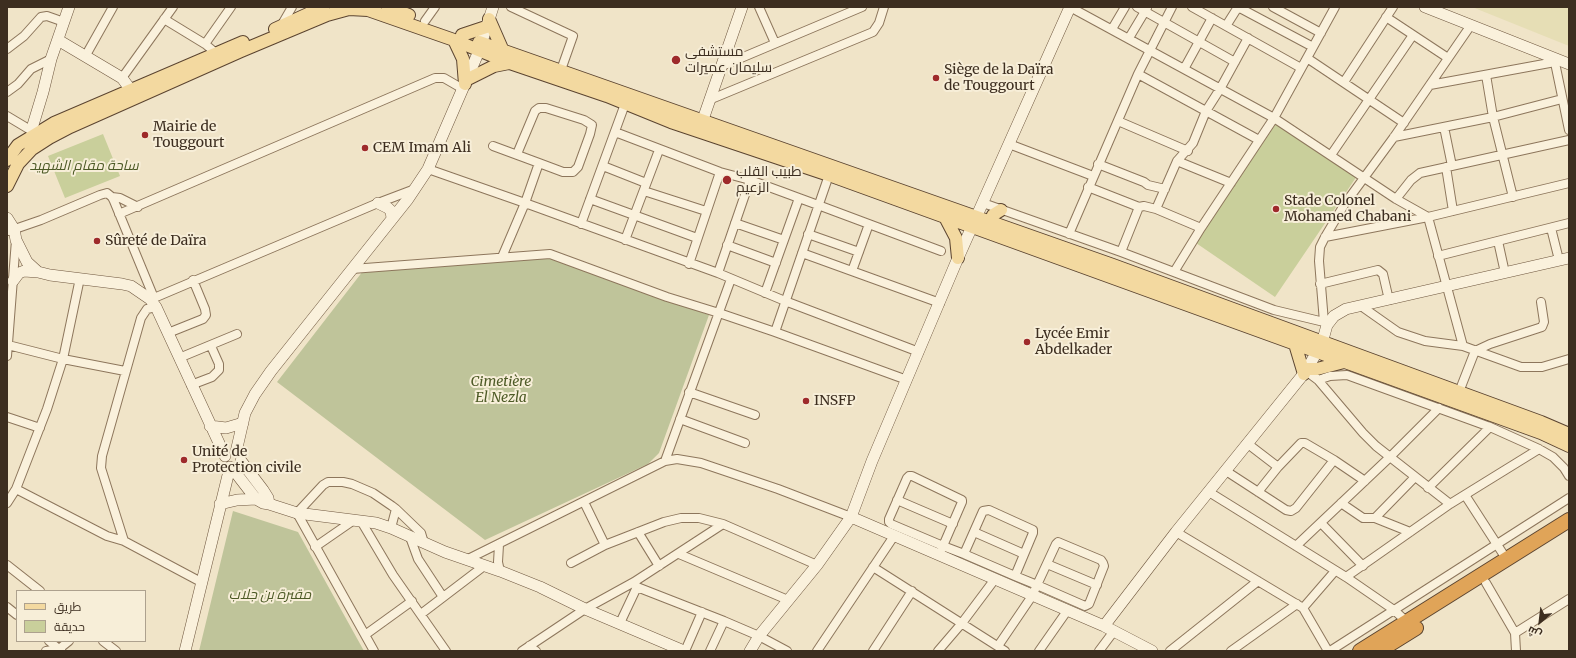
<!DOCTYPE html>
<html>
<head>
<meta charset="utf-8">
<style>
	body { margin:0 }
	#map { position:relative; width:1576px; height:658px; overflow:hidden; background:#f0e4c8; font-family:Merriweather,Cairo,serif }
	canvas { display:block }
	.frame { position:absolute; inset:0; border:8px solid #3d2e20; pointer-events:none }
	.legend { position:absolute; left:16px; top:590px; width:130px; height:52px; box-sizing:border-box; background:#f7eed8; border:1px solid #ada18e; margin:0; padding:5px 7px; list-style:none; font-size:12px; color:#3d2e20 }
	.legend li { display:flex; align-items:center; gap:8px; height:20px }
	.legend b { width:20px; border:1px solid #ada18e }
	.north { position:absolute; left:1520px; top:602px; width:40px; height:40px; -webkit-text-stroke:3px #f7eed8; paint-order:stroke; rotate:208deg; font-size:11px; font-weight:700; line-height:16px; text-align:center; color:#3d2e20 }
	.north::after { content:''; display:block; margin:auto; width:14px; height:18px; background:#3d2e20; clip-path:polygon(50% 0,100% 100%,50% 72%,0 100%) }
</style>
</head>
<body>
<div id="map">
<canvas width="1576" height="658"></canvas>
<div class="frame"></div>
<ul class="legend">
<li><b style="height:5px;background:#f3d9a0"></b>طريق</li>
<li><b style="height:11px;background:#c9cf9b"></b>حديقة</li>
</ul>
<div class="north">ش</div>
</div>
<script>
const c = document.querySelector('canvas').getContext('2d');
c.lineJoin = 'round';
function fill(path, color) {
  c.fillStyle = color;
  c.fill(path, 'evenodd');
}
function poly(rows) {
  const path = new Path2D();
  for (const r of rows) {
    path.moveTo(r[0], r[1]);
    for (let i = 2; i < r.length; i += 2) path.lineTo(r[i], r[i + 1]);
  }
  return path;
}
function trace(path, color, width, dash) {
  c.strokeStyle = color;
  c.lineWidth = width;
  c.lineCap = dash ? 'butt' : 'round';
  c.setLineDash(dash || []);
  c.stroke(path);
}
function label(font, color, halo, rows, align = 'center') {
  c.font = font + ' Merriweather,Cairo,serif';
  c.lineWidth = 4;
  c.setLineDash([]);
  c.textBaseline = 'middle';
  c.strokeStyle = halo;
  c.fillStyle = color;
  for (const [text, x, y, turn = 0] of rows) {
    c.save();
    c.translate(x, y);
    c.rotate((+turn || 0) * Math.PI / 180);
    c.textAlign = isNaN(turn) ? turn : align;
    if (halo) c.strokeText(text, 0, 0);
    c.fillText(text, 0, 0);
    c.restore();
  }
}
fill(poly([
	[1472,7,1569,7,1569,46]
]), '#e6deb5');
fill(poly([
	[1277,122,1357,176,1275,297,1196,243],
	[103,134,120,176,65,198,48,156]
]), '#c9cf9b');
fill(poly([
	[549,257,709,315,659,453,648,464,485,540,277,382,363,271],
	[233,511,298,532,364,651,199,651]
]), '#bfc49a');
const street = poly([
	[511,7,573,36,561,70],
	[759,7,775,43],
	[1070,7,1274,118,1396,199,1428,217,1463,346],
	[1137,7,1235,62],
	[1192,7,1301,68],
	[1238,7,1313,47],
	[1273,7,1321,33],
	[1386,17,1448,58],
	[164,19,205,44,216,53],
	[425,21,435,7],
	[281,26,292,7],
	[1226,26,1238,7],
	[1112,29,1125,7],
	[1129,38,1147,8],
	[205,44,231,7],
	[7,49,24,36,41,17,47,16,64,22],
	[86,55,113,7],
	[1307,58,1404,123],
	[1554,58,1569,130],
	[722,66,862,7],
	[1184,69,1212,18],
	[1138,74,1172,7],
	[1486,75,1493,117,1513,197],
	[122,78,173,7],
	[1344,82,1393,7],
	[1430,85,1555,62],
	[7,92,18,84,31,69,51,59],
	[709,100,873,32,879,23,884,7],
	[7,116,32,131],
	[1118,121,1188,151],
	[1444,127,1452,166],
	[615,132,720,172,750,180,818,205,941,251],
	[1394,137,1493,117,1562,99],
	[1009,144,1093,176],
	[493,146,539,163,525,203,502,257],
	[517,154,535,111,539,108,546,108,584,120,592,125,590,134,578,167,573,172,563,172,539,163],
	[1331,155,1413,35],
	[1098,164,1144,182,1148,185,1165,189],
	[603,166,646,183],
	[1446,167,1453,211],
	[428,169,525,203,718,273,785,301,919,352],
	[829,175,775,332,907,380],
	[1231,183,1177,161,1193,143,1206,111,1220,89,1248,38],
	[1088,187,1139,207,1144,206,1156,209,1201,228],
	[644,191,706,211],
	[112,197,120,198,138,207],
	[590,199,697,238],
	[1396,199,1411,180,1420,173,1569,140],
	[983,203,1121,252,1274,310,1324,322,1327,325],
	[1156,209,1177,161],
	[119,214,435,78,444,78,463,89],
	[735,223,784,240],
	[581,224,625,104],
	[1551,228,1559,260],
	[9,231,41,220,100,195,107,193,112,197,114,201,154,298,150,299],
	[808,234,859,252],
	[1069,234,1138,74,1259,140],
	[1325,237,1428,217,1569,183],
	[625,240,659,150],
	[1498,241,1505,273],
	[727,245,776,263],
	[1121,252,1139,207],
	[802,253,940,303],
	[1438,256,1569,223],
	[689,264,720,172],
	[352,269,550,254,667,297,719,313,775,332],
	[852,271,869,224],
	[1174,272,1201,228,1274,118,1335,7],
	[718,273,750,180],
	[1320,284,1378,270,1383,274,1389,300],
	[765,293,799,198],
	[154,298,378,203,415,189],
	[1361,306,1398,332,1425,341,1463,346,1521,367,1542,367,1569,359],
	[156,307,147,309,141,318,102,456,101,468,124,541,201,582],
	[1324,322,1319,261,1320,247,1325,237,1344,205,1394,137,1471,25],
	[168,333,203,319,206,315,205,309,193,280],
	[8,345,63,359,125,371],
	[7,356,16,240],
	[179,358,237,334],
	[1306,371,1318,380,1363,433,1376,446,1450,504],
	[1318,380,1330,376,1347,375,1490,427,1539,449,1553,457,1564,468,1569,476],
	[191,385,212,377,219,370,219,364,211,346],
	[689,392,755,415],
	[1459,392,1475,351,1490,344,1542,327,1544,322,1541,302],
	[7,417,40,428],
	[680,419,745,443],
	[1248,444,1278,467],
	[665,461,731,279],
	[1226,471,1286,510,1291,511,1296,508,1334,460],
	[1428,488,1490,427],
	[16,489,107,536,124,541],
	[1209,492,1346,577,1394,610,1407,622],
	[1258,492,1278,467,1301,443,1305,443,1334,460,1365,481],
	[1465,495,1507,560],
	[897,500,953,524],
	[584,502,605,545],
	[7,503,16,489,47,409,63,359,80,278],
	[1341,503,1363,518,1375,518,1410,532],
	[396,509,421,533,424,543],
	[1375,518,1415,477],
	[361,521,393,575,446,651],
	[1321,523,1363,566],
	[638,532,659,566],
	[974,532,1024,554],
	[1176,532,1303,608,1328,651],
	[410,537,418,559,443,597],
	[499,545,498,562,500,571],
	[1296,546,1390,457,1439,408],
	[315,547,354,520],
	[679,554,788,600],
	[964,554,983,511,989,510,1033,530,1033,533,1015,576],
	[939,555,943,546,962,502,962,500,912,476,909,476,907,478,889,519,889,522,891,524,943,546,964,554,1015,576,1037,585,1085,606,1089,604,1104,566,1103,563,1101,560,1058,542,1056,544,1037,585,1032,596,998,646],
	[466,560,665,461,677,459,701,463,778,489,851,517],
	[571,563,605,545,664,522,681,518,699,518,723,524],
	[1047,564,1097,585],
	[7,565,40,591],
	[873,567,1005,651],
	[1346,577,1450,504,1539,449],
	[634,582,637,587,724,621,759,636,787,651],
	[1486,583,1515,633,1516,651],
	[7,607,17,615],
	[1303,608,1335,571],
	[421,614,484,566],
	[620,623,637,587],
	[1515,633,1569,599],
	[365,635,412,601],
	[49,641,59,649,69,641],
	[103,641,116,651],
	[529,646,536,651],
	[46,651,59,649,61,650],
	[374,651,297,513,323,485,328,482,343,482,352,484,373,493,392,506,396,509,391,528],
	[522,651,585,609,634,582,723,524,817,565],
	[685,651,702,612],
	[710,651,724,621],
	[817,651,894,536],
	[873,651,912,591],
	[938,651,962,623,995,579],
	[1039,651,1067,611],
	[1099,651,1114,631],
	[1170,651,1258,581],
	[1231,651,1297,604],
	[1330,651,1569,498]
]);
const secondary = poly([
	[1425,7,1569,64],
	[58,40,122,78,136,97],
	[700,128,742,7],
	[33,135,33,125,43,92,51,59,69,7],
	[378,203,388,208,391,211,392,218],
	[7,218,14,229,16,240,27,262,38,272,50,275,122,284,131,286,150,299,156,307,225,456],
	[13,281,19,273,24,271,38,272],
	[210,426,226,428,243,423],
	[236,452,245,413,255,394,271,371,408,199,428,169,479,51,493,7],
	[241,461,263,490,268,498,269,504],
	[232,468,256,499,263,503,269,504,297,513,376,523,391,528,445,552,500,571,540,587,585,609,684,651],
	[220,504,237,500,256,499],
	[851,517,1104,626,1152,651],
	[1104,626,1176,532,1306,371,1322,343,1327,325,1334,316,1346,309,1569,258],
	[185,651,230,467],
	[750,651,759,636,817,565,851,517,872,461,958,258,1070,7]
]);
const primary = poly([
	[388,7,409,15],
	[489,19,503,51],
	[275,29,323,7],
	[462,35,486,27],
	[454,40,463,59,465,84],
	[479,42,1113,265,1541,422,1569,434],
	[466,80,494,66,509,63],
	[7,160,18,145,54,123,243,42],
	[7,186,18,164,32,149,49,138,70,127,241,51,327,15,349,9,368,10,454,40,510,63,607,96,671,122,829,175,1541,433,1569,446],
	[945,217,956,238,958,258],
	[990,222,993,215,1001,210],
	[1295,344,1304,374],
	[1307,369,1317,369,1344,362]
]);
const highway = poly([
	[1360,651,1569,520],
	[1379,651,1416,628]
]);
trace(street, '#8d765c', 10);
trace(secondary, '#6f573f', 12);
trace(primary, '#5b4430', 14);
trace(highway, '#5b4430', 16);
trace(street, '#faf1dc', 8);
trace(secondary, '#faf1dc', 11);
trace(primary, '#f3d9a0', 12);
trace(highway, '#e0a458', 14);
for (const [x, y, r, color] of [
	[676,60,5,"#9e2a2b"],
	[936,78,4,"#9e2a2b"],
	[145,135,4,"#9e2a2b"],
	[365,148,4,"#9e2a2b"],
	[727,180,5,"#9e2a2b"],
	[1276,209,4,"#9e2a2b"],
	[97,241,4,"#9e2a2b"],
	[1027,342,4,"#9e2a2b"],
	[806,401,4,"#9e2a2b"],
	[184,460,4,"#9e2a2b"]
]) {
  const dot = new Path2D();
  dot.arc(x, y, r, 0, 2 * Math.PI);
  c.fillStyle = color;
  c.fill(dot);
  trace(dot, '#f7eed8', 1.5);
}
label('14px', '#3d2e20', '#f7eed8', [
	["مستشفى",685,52],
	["سليمان عميرات",685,68],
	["Siège de la Daïra",944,70],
	["de Touggourt",944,86],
	["Mairie de",153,127],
	["Touggourt",153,143],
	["CEM Imam Ali",373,148],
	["طبيب القلب",736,172],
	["الزعيم",736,188],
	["Stade Colonel",1284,201],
	["Mohamed Chabani",1284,217],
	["Sûreté de Daïra",105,241],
	["Lycée Emir",1035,334],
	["Abdelkader",1035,350],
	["INSFP",814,401],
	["Unité de",192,452],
	["Protection civile",192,468]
], 'left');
label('italic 14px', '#4d5a26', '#f7eed8', [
	["ساحة مقام الشهيد",84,166],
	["Cimetière",501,382],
	["El Nezla",501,398],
	["مقبرة بن جلاب",270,595]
]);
</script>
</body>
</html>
